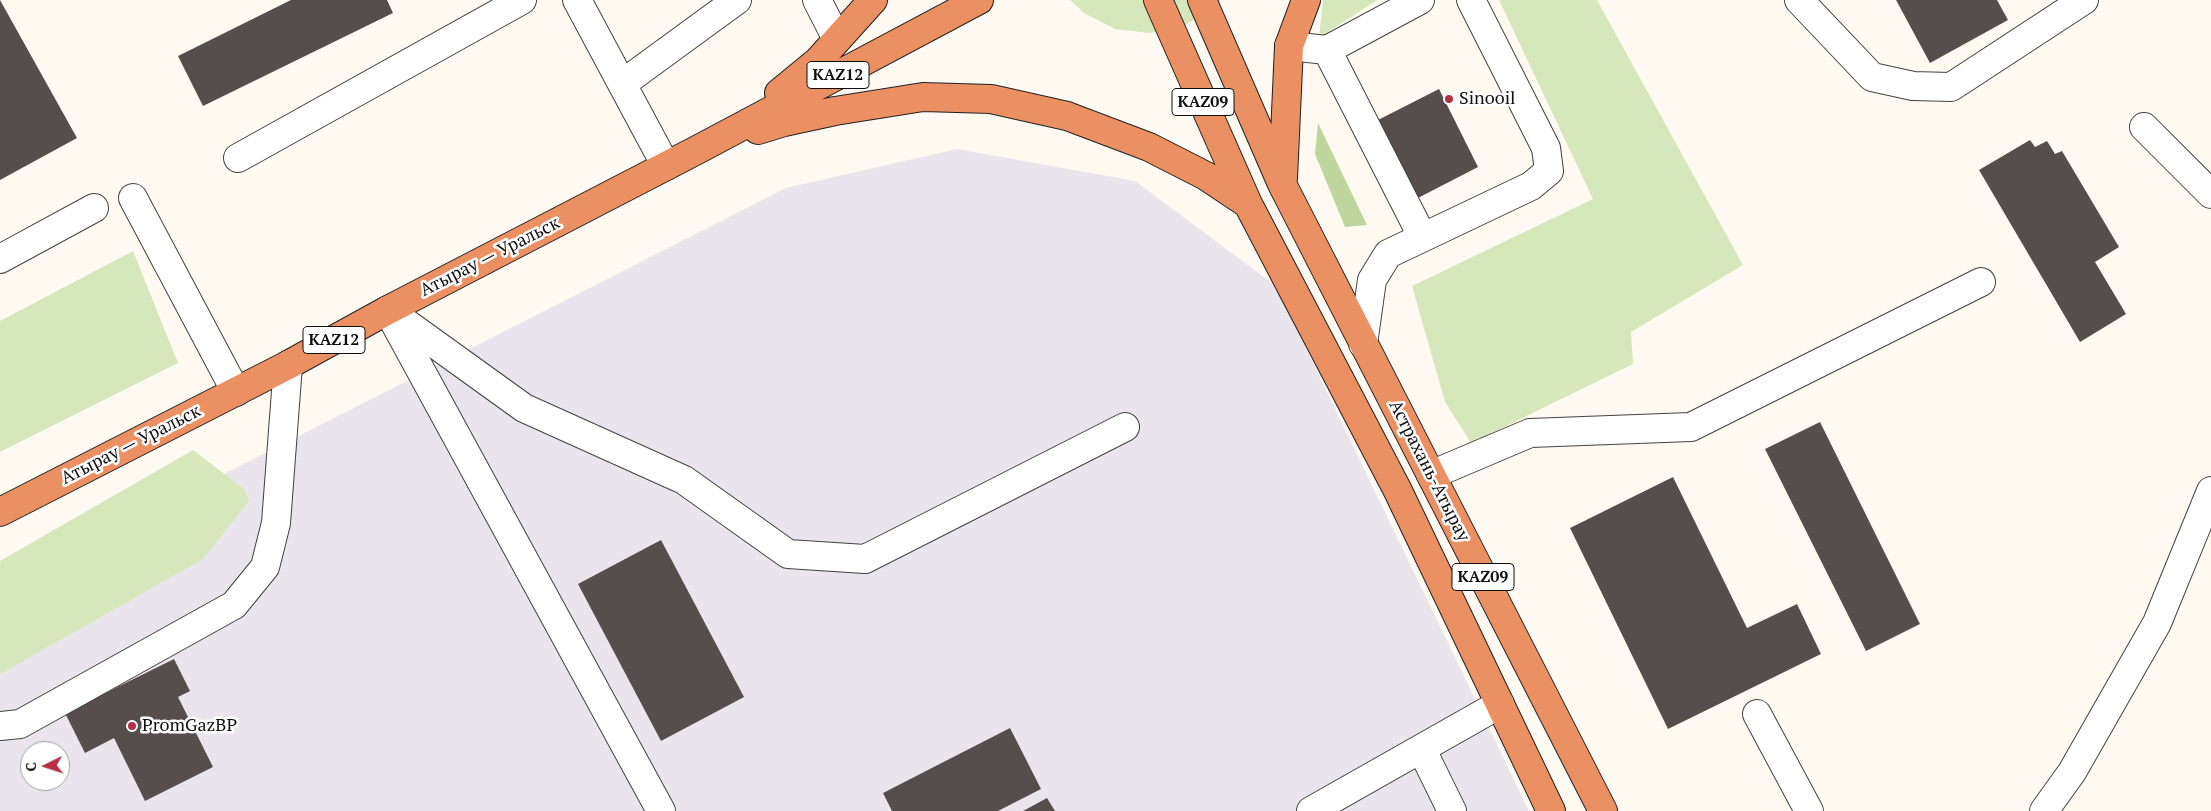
<!DOCTYPE html>
<html>
<head>
<meta charset="utf-8">
<style>
	body { margin:0 }
	#map { position:relative; width:2211px; height:811px; overflow:hidden; background:#fefaf1; font-family:"PT Serif",serif }
	canvas { display:block }
	.north { position:absolute; left:20px; top:741px; width:50px; height:50px; box-sizing:border-box; background:#fff; border:1px solid #9f9f9f; border-radius:50%; rotate:266deg; font-size:14px; font-weight:700; line-height:20px; text-align:center; color:#0f0f0f }
	.north::after { content:''; display:block; margin:auto; width:18px; height:22px; background:#b62f46; clip-path:polygon(50% 0,100% 100%,50% 72%,0 100%) }
</style>
</head>
<body>
<div id="map">
<canvas width="2211" height="811"></canvas>
<div class="north">С</div>
</div>
<script>
const c = document.querySelector('canvas').getContext('2d');
c.lineJoin = 'round';
function fill(path, color) {
  c.fillStyle = color;
  c.fill(path, 'evenodd');
}
function poly(rows) {
  const path = new Path2D();
  for (const r of rows) {
    path.moveTo(r[0], r[1]);
    for (let i = 2; i < r.length; i += 2) path.lineTo(r[i], r[i + 1]);
  }
  return path;
}
function trace(path, color, width, dash) {
  c.strokeStyle = color;
  c.lineWidth = width;
  c.lineCap = dash ? 'butt' : 'round';
  c.setLineDash(dash || []);
  c.stroke(path);
}
function label(font, color, halo, rows, align = 'center') {
  c.font = font + ' "PT Serif",serif';
  c.lineWidth = 5;
  c.setLineDash([]);
  c.textBaseline = 'middle';
  c.strokeStyle = halo;
  c.fillStyle = color;
  for (const [text, x, y, turn = 0] of rows) {
    c.save();
    c.translate(x, y);
    c.rotate((+turn || 0) * Math.PI / 180);
    c.textAlign = isNaN(turn) ? turn : align;
    if (halo) c.strokeText(text, 0, 0);
    c.fillText(text, 0, 0);
    c.restore();
  }
}
fill(poly([
	[957,149,1135,181,1276,286,1529,811,0,811,0,588,786,188],
	[30,751,60,751,60,781,30,781]
]), '#eae4ec');
fill(poly([
	[1070,0,1221,0,1213,9,1183,26,1149,33,1115,29,1084,13],
	[1323,0,1377,0,1319,38],
	[1499,0,1597,0,1743,265,1631,332,1633,364,1471,443,1445,402,1412,286,1593,199],
	[133,251,178,363,0,452,0,321],
	[193,450,244,489,249,501,203,559,0,674,0,561]
]), '#d7e7bc');
fill(poly([
	[1318,123,1367,225,1345,227,1315,154]
]), '#bed69d');
fill(poly([
	[0,0,77,138,0,180],
	[291,0,387,0,393,13,203,106,178,56],
	[1896,0,1997,0,2008,20,1930,63],
	[1439,89,1478,167,1416,199,1376,121],
	[2030,140,2035,147,2047,141,2055,154,2062,151,2119,247,2095,262,2126,314,2080,342,1979,170],
	[1820,422,1920,624,1866,651,1765,449],
	[1673,477,1747,628,1797,604,1821,654,1668,729,1570,528],
	[661,540,744,697,661,741,578,584],
	[174,659,190,691,178,697,213,767,145,801,114,738,85,753,65,713],
	[1010,728,1041,789,998,811,892,811,883,793],
	[1047,798,1055,811,1023,811]
]), '#564e4c');
const minor = poly([
	[577,0,666,166],
	[817,0,837,39],
	[1799,0,1872,77,1913,86,1951,87,2084,0],
	[1289,46,1327,50,1420,0],
	[1327,50,1422,236],
	[622,84,737,0],
	[2144,127,2211,194],
	[238,158,522,0],
	[133,198,236,392],
	[0,259,94,208],
	[388,310,524,408,684,480,788,554,865,559,1125,427],
	[391,316,661,811],
	[1363,344,1372,280,1388,254,1531,186,1549,171,1546,148,1471,0],
	[1431,475,1530,433,1691,427,1981,282],
	[1757,714,1809,811],
	[0,726,20,724,234,605,265,567,276,523,288,365],
	[1422,750,1452,811],
	[1311,811,1500,704],
	[2044,811,2072,772,2157,623,2211,491]
]);
const highway = poly([
	[1158,0,1248,204,1398,491,1551,811],
	[1202,0,1282,184,1603,811],
	[779,93,818,61,873,0],
	[758,130,784,122,835,111,923,97,991,99,1067,116,1149,147,1206,176,1248,204],
	[1283,178,1289,46,1306,0],
	[0,512,288,365,388,310,697,150,979,0]
]);
trace(minor, '#424242', 30);
trace(highway, '#202020', 30);
trace(minor, '#fff', 28);
trace(highway, '#ea9063', 28);
for (const [x, y, r, color] of [
	[1449,99,5,"#b62f46"],
	[132,726,5,"#b62f46"]
]) {
  const dot = new Path2D();
  dot.arc(x, y, r, 0, 2 * Math.PI);
  c.fillStyle = color;
  c.fill(dot);
  trace(dot, '#fff', 2);
}
for (const [x, y, w] of [
	[838,75,62],
	[1203,102,62],
	[334,340,62],
	[1483,577,62]
]) {
  const box = new Path2D();
  box.roundRect(x - w / 2, y - 13.5, w, 27, 4);
  c.fillStyle = '#fff';
  c.fill(box);
  trace(box, '#0f0f0f', 1);
}
label('bold 16px', '#0f0f0f', null, [
	["KAZ12",838,75],
	["KAZ09",1203,102],
	["KAZ12",334,340],
	["KAZ09",1483,577]
]);
label('18px', '#0f0f0f', '#fff', [
	["Sinooil",1459,99],
	["PromGazBP",142,726]
], 'left');
label('18px', '#0f0f0f', '#fff', [
	["Атырау — Уральск",490,257,-27],
	["Атырау — Уральск",131,445,-27],
	["Астрахань-Атырау",1429,471,63]
]);
</script>
</body>
</html>
